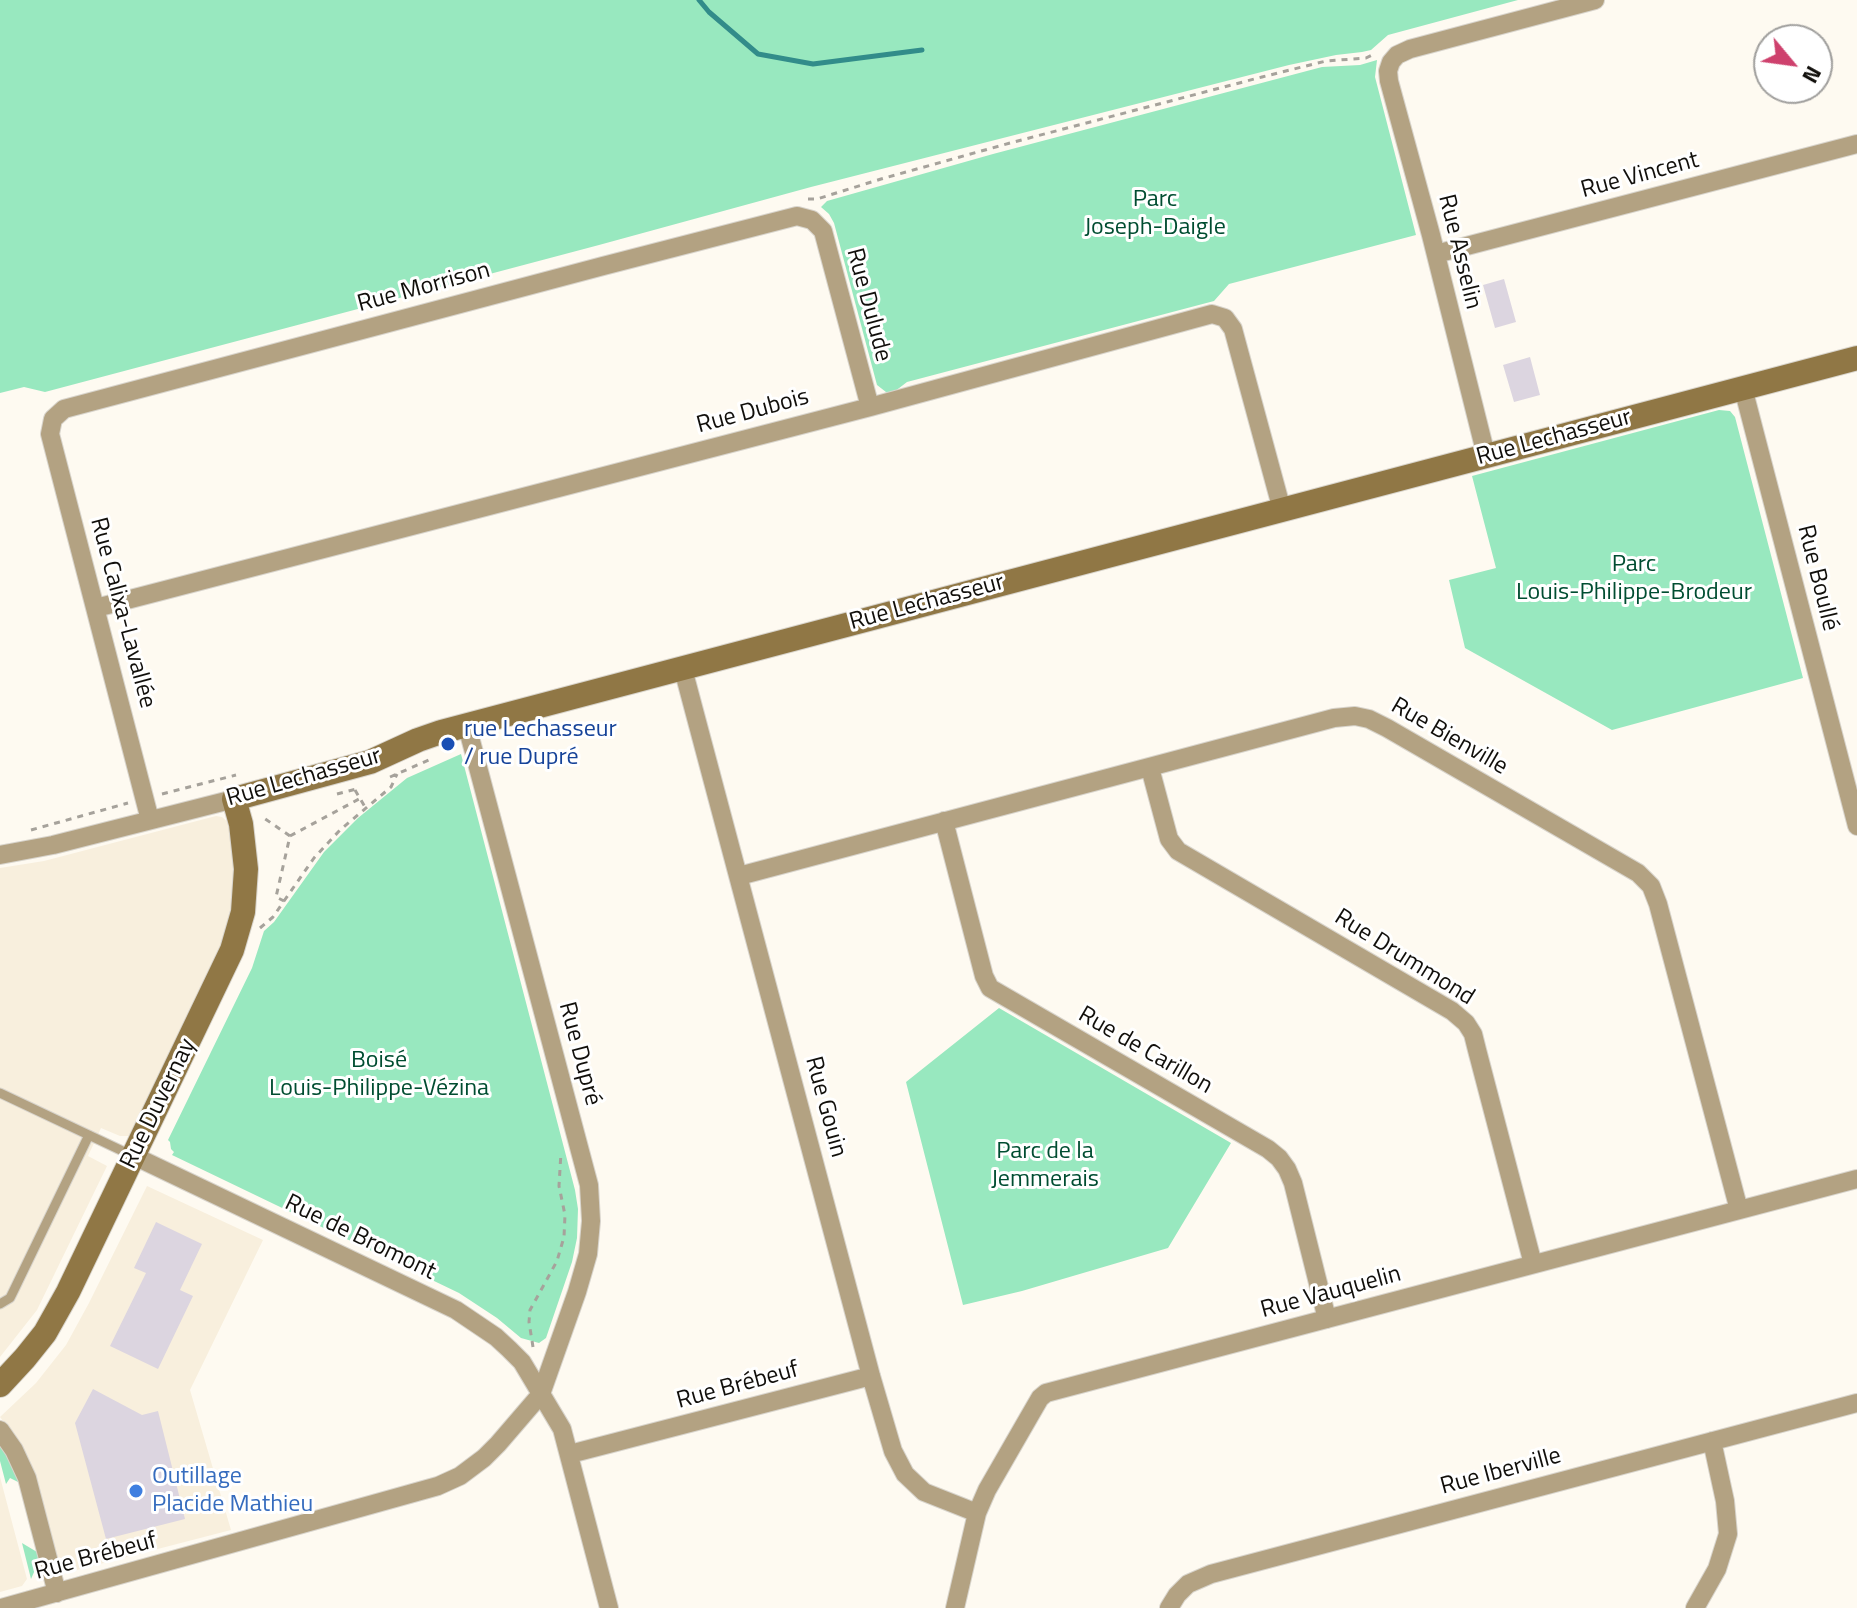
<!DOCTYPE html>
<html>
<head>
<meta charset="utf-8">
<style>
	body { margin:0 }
	#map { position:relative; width:1857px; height:1608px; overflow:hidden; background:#fefaf1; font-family:"Titillium Web",sans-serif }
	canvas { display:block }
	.north { position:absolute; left:1753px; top:24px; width:80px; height:80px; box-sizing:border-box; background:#fff; border:2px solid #a09f9d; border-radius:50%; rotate:119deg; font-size:22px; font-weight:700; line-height:32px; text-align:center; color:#110f0b }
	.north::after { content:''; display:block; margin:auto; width:28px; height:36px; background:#ce416d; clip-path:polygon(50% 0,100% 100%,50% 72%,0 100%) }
</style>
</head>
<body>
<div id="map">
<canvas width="1857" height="1608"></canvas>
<div class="north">N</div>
</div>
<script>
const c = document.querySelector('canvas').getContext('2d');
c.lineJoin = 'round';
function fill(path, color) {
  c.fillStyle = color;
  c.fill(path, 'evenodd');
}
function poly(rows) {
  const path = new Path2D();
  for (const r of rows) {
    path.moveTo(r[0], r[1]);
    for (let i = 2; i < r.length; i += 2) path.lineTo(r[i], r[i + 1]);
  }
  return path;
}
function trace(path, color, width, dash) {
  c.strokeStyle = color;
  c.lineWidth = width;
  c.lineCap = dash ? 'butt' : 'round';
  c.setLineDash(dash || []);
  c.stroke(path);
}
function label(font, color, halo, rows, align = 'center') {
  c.font = font + ' "Titillium Web",sans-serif';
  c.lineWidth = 6;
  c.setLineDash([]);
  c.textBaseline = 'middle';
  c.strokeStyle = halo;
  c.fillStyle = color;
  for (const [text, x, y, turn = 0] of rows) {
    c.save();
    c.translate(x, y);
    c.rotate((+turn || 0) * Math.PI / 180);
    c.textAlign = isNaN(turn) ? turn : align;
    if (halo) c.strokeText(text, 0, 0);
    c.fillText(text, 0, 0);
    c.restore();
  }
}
fill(poly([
	[216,816,222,817,230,824,237,874,229,928,133,1134,128,1136,120,1136,101,1128,88,1156,107,1166,37,1310,0,1357,0,868,44,861],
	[147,1186,263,1240,190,1390,231,1530,69,1572,62,1566,59,1567,11,1431,0,1417,36,1383,66,1345,89,1303],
	[0,1477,27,1579,22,1586,0,1592]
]), '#f8efdd');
fill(poly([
	[0,0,1518,0,1388,35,1371,50,1362,52,1336,55,1289,65,811,187,599,245,45,392,24,387,0,393],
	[1377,60,1375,77,1416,235,1229,284,1214,301,907,382,894,392,886,392,877,385,834,223,829,214,821,207,827,201,993,154,1322,67,1360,65],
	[1719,410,1730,411,1735,417,1803,678,1612,730,1465,648,1449,580,1496,568,1472,476],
	[461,754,575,1190,578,1209,577,1238,572,1262,546,1338,539,1343,521,1338,497,1318,459,1293,172,1155,174,1152,171,1149,170,1142,168,1140,252,968,264,931,274,922,324,852,358,818,407,778],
	[999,1008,1231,1143,1168,1248,1022,1291,963,1305,906,1082],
	[0,1443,9,1455,19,1481,18,1482,10,1478,6,1484,0,1461],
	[22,1543,37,1552,38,1556,38,1563,31,1579]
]), '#98e8bf');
trace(poly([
	[699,0,709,12,758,54,813,64,922,50]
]), '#328c8a', 5);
fill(poly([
	[1504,279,1516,322,1495,328,1483,285],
	[1530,357,1540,395,1514,402,1503,365],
	[156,1222,202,1244,180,1290,193,1296,158,1369,110,1346,146,1273,134,1268],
	[93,1389,142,1415,158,1411,185,1519,106,1539,75,1423]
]), '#dcd5e0');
const lane = poly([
	[0,1093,131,1155],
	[0,1304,10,1298,13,1292,89,1135]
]);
const street = poly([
	[1436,254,1857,144],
	[1743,388,1857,826],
	[1486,455,1431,235,1389,81,1388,71,1391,62,1397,55,1410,49,1595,0],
	[96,608,870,407,1212,314,1225,318,1233,329,1282,510],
	[683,669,871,1376,893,1451,905,1474,924,1492,977,1513],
	[1150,768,1169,839,1178,851,1452,1011,1466,1023,1473,1034,1477,1050,1533,1264],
	[150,820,50,434,53,419,64,409,603,266,797,216,812,220,823,231,870,407],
	[944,821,984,976,990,988,1268,1149,1279,1158,1287,1169,1293,1183,1327,1319],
	[0,855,53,845,234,799],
	[739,876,1334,718,1355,716,1369,719,1387,728,1638,873,1651,886,1658,904,1739,1210],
	[134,1156,456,1310,496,1337,509,1349,522,1362,562,1429,609,1608],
	[0,1430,14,1450,27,1478,57,1593],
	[570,1454,871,1376],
	[1,1608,438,1486,460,1476,484,1458,498,1444,541,1394,577,1292,588,1254,591,1221,589,1185,467,726],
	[955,1608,977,1513,987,1490,1029,1417,1040,1398,1046,1393,1857,1179],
	[1169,1608,1177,1595,1188,1584,1211,1574,1857,1403],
	[1695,1608,1717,1569,1728,1534,1725,1501,1712,1441]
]);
const secondary = poly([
	[0,1385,25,1358,45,1333,68,1292,232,950,243,912,246,869,241,824,234,799,370,762,418,740,441,732,1857,358]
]);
trace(lane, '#d8d4cc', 11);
trace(street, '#d8d4cc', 20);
trace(secondary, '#d8d4cc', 26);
trace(poly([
	[808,199,817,199,881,179,1010,143,1262,77,1326,61,1366,58,1376,53],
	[390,777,431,759],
	[355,790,365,807],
	[162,794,236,775],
	[337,794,360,788],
	[31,830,128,803],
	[290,836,359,799],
	[284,901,314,858,340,830,391,787,397,774],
	[260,928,273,917,284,901,276,897,290,836,261,816],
	[533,1347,529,1322,530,1310,557,1261,564,1237,565,1215,559,1186,561,1152]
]), '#a6a29b', 3, [6, 6]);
trace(lane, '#b3a282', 9);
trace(street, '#b3a282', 18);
trace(secondary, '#907745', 24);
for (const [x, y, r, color] of [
	[448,744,8,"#1a4fb4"],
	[136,1491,8,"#3f7fe0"]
]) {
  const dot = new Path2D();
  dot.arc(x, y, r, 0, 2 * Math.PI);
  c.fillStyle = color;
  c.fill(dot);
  trace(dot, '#fff', 3);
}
label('24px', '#110f0b', '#fff', [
	["Rue Vincent",1640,176,-15],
	["Rue Asselin",1459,252,76],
	["Rue Morrison",424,288,-15],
	["Rue Dulude",868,305,75],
	["Rue Dubois",753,412,-15],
	["Rue Lechasseur",1554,438,-15],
	["Rue Boullé",1817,578,76],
	["Rue Lechasseur",927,603,-15],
	["Rue Calixa-Lavallée",122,613,75],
	["Rue Bienville",1449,737,30],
	["Rue Lechasseur",304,778,-16],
	["Rue Drummond",1404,958,32],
	["Rue de Carillon",1145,1051,30],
	["Rue Dupré",579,1054,75],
	["Rue Duvernay",159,1104,-64],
	["Rue Gouin",825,1107,75],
	["Rue de Bromont",360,1238,26],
	["Rue Vauquelin",1331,1293,-15],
	["Rue Brébeuf",738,1386,-15],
	["Rue Iberville",1501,1472,-15],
	["Rue Brébeuf",96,1557,-15]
]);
label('24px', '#004d31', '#fff', [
	["Parc",1155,200],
	["Joseph-Daigle",1155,228],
	["Parc",1634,565],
	["Louis-Philippe-Brodeur",1634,593],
	["Boisé",379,1061],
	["Louis-Philippe-Vézina",379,1089],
	["Parc de la",1045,1152],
	["Jemmerais",1045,1180]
]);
label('24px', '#164399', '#fff', [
	["rue Lechasseur",464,730],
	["/ rue Dupré",464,758]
], 'left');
label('24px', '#366cbe', '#fff', [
	["Outillage",152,1477],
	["Placide Mathieu",152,1505]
], 'left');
</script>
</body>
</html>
